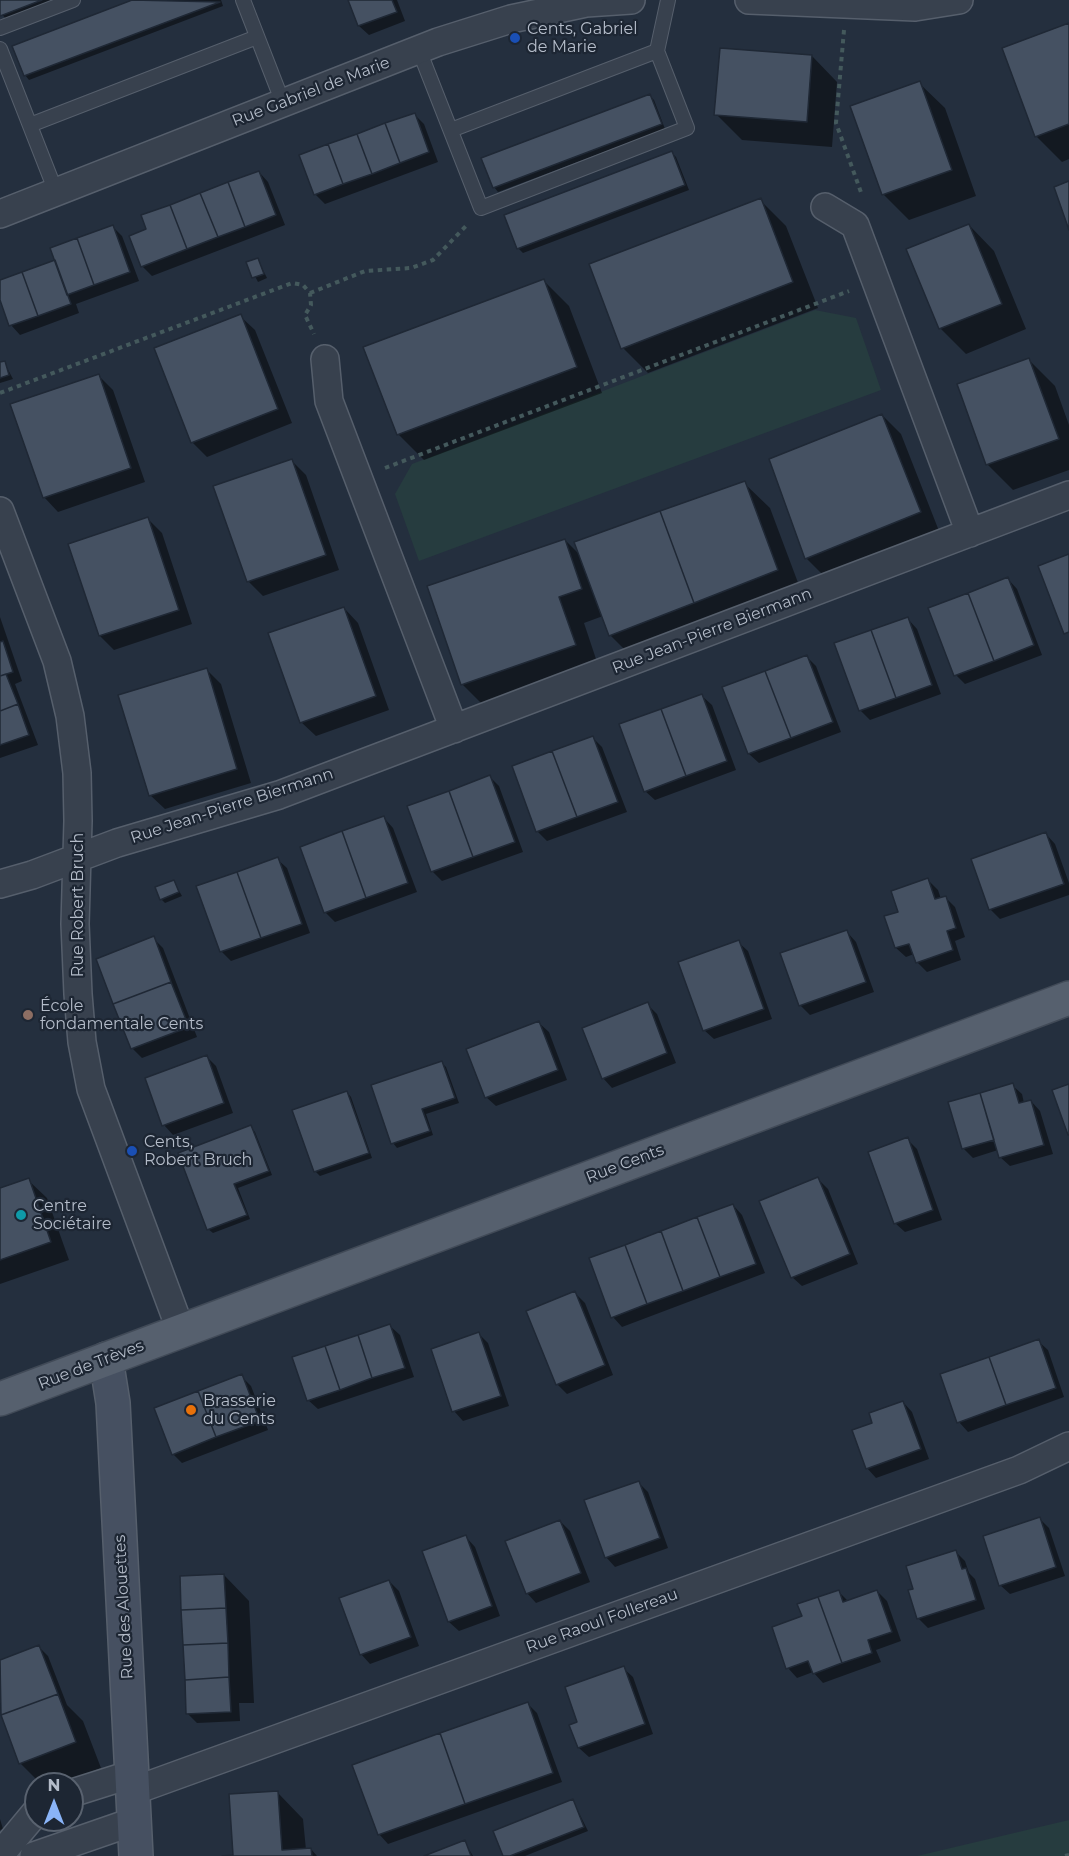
<!DOCTYPE html>
<html>
<head>
<meta charset="utf-8">
<style>
	body { margin:0 }
	#map { position:relative; width:1069px; height:1856px; overflow:hidden; background:#242f3e; font-family:Montserrat,sans-serif }
	canvas { display:block }
	.north { position:absolute; left:24px; top:1772px; width:60px; height:60px; box-sizing:border-box; background:#1d2633; border:2px solid #59626f; border-radius:50%; rotate:0deg; font-size:16px; font-weight:700; line-height:24px; text-align:center; color:#b4bcc9 }
	.north::after { content:''; display:block; margin:auto; width:21px; height:27px; background:#8ab4f8; clip-path:polygon(50% 0,100% 100%,50% 72%,0 100%) }
</style>
</head>
<body>
<div id="map">
<canvas width="1069" height="1856"></canvas>
<div class="north">N</div>
</div>
<script>
const c = document.querySelector('canvas').getContext('2d');
c.lineJoin = 'round';
function fill(path, color) {
  c.fillStyle = color;
  c.fill(path, 'evenodd');
}
function poly(rows) {
  const path = new Path2D();
  for (const r of rows) {
    path.moveTo(r[0], r[1]);
    for (let i = 2; i < r.length; i += 2) path.lineTo(r[i], r[i + 1]);
  }
  return path;
}
function trace(path, color, width, dash) {
  c.strokeStyle = color;
  c.lineWidth = width;
  c.lineCap = dash ? 'butt' : 'round';
  c.setLineDash(dash || []);
  c.stroke(path);
}
function label(font, color, halo, rows, align = 'center') {
  c.font = font + ' Montserrat,sans-serif';
  c.lineWidth = 4.5;
  c.setLineDash([]);
  c.textBaseline = 'middle';
  c.strokeStyle = halo;
  c.fillStyle = color;
  for (const [text, x, y, turn = 0] of rows) {
    c.save();
    c.translate(x, y);
    c.rotate((+turn || 0) * Math.PI / 180);
    c.textAlign = isNaN(turn) ? turn : align;
    if (halo) c.strokeText(text, 0, 0);
    c.fillText(text, 0, 0);
    c.restore();
  }
}
fill(poly([
	[815,310,856,318,881,390,419,561,395,494,412,464],
	[1069,1820,1069,1856,917,1856]
]), '#263c3f');
fill(poly([
	[0,0,58,0,6,19,0,12],
	[136,0,221,0,223,6,29,80,25,75,14,46],
	[350,0,397,0,405,21,369,35,359,26],
	[1069,25,1069,159,1062,162,1036,136],
	[812,56,837,82,832,147,742,140,716,114],
	[919,83,945,108,976,196,909,220,883,194],
	[650,96,654,100,665,129,498,192,494,187],
	[414,114,424,124,438,162,325,204,315,194],
	[672,153,676,157,689,190,523,253,518,248],
	[259,172,268,182,285,225,152,276,142,266,148,230],
	[760,200,786,226,818,308,648,373,623,348],
	[969,225,994,251,1026,329,966,354,940,328],
	[113,227,122,236,139,281,76,304,79,313,20,335,11,325,0,295,0,282,57,261],
	[258,260,267,278,258,282,248,263],
	[544,281,569,306,602,393,424,460,398,434],
	[240,316,255,330,292,423,207,457,192,442,155,349],
	[1029,360,1055,386,1069,425,1069,470,1013,490,987,464],
	[4,362,13,379,0,383,0,364],
	[98,375,113,390,145,482,58,512,44,497],
	[882,415,901,434,939,531,825,577,806,558],
	[292,461,306,475,339,570,263,596,249,582,215,487],
	[744,483,770,508,803,596,636,661,610,635,603,616,584,623,600,671,488,710,462,684,565,540,582,557],
	[148,519,162,533,192,624,114,650,100,636],
	[1008,579,1017,589,1042,655,965,684,956,675],
	[344,608,358,623,389,710,316,736,301,722],
	[0,617,22,681,15,684,38,745,0,758],
	[908,619,917,629,941,694,870,720,860,710],
	[807,657,816,666,841,732,759,763,749,754,724,688],
	[207,670,221,684,251,783,165,809,150,795],
	[702,696,712,705,736,770,655,800,645,791],
	[592,737,602,747,627,812,547,841,538,832,513,767],
	[490,777,499,786,523,852,442,881,433,872,409,807],
	[384,818,393,828,417,892,335,922,325,912],
	[1046,834,1055,844,1069,883,1069,895,1000,919,990,909],
	[277,859,287,868,310,933,231,961,222,952,198,887],
	[928,880,938,890,941,899,945,897,955,907,965,937,955,941,961,960,927,972,917,962,914,954,906,957,896,948,900,913],
	[174,882,182,896,165,903,161,899],
	[847,932,856,942,874,992,810,1015,800,1005],
	[153,938,163,948,197,1037,142,1058,132,1048],
	[738,942,748,951,772,1019,714,1039,704,1030],
	[647,1004,657,1014,676,1063,612,1088,603,1078],
	[539,1023,549,1032,567,1080,496,1106,486,1097],
	[207,1057,216,1066,233,1113,173,1135,164,1125],
	[442,1063,446,1067,459,1103,426,1114,433,1135,397,1148,393,1143],
	[1012,1085,1022,1094,1024,1103,1031,1101,1040,1111,1053,1154,1010,1166,1000,1157,998,1150,973,1158,963,1148],
	[347,1092,351,1097,372,1158,320,1176,315,1171],
	[251,1127,255,1132,272,1175,238,1188,250,1219,213,1233,208,1229],
	[907,1139,917,1149,942,1220,905,1232,895,1223],
	[818,1179,828,1189,858,1264,802,1286,792,1277],
	[28,1180,47,1198,69,1260,0,1284,0,1189],
	[733,1205,742,1215,765,1273,622,1327,613,1317],
	[575,1293,585,1303,613,1375,567,1394,557,1384],
	[390,1326,400,1335,414,1377,318,1409,308,1400],
	[479,1334,488,1343,509,1406,463,1421,454,1411],
	[1038,1341,1048,1350,1064,1397,968,1432,959,1422],
	[241,1376,251,1386,268,1430,182,1463,173,1454],
	[903,1402,912,1412,929,1459,876,1478,867,1468,874,1424],
	[639,1483,648,1492,668,1548,615,1567,606,1557],
	[1040,1519,1049,1528,1065,1576,1010,1594,1000,1585],
	[560,1521,570,1531,590,1582,536,1603,527,1593],
	[466,1537,475,1547,500,1616,459,1631,449,1622],
	[956,1552,965,1561,969,1573,975,1579,985,1609,928,1628,919,1619,910,1591,915,1590],
	[224,1575,249,1601,254,1703,239,1703,240,1721,197,1723,188,1714],
	[389,1581,399,1591,419,1646,370,1664,361,1654],
	[838,1591,848,1601,877,1591,887,1601,901,1641,876,1650,881,1662,823,1683,813,1672,797,1678,788,1668],
	[39,1647,48,1656,67,1705,83,1721,101,1768,58,1784,41,1784,20,1763,0,1709,0,1661],
	[623,1668,633,1677,653,1734,589,1757,579,1748,571,1726,579,1723],
	[527,1703,537,1713,562,1782,388,1844,379,1834],
	[278,1793,303,1819,306,1850,311,1849,317,1856,234,1856],
	[573,1801,588,1831,525,1856,505,1856],
	[0,1819,3,1829,0,1830],
	[464,1841,473,1856,428,1856]
]), '#0007');
const building = poly([
	[0,0,42,0,0,16,0,0],
	[132,0,220,2,24,76,12,46,132,0],
	[348,0,392,0,397,12,358,26,348,0],
	[1069,23,1069,124,1035,137,1002,48,1069,23],
	[720,48,812,55,807,122,714,115,720,48],
	[920,81,952,170,882,195,850,106,920,81],
	[650,94,662,124,493,188,481,158,650,94],
	[415,113,429,152,400,163,385,123,415,113],
	[385,123,400,163,372,174,357,134,385,123],
	[357,134,372,174,343,184,328,144,357,134],
	[328,144,343,184,314,195,299,155,328,144],
	[672,151,685,185,517,249,504,215,672,151],
	[259,171,276,215,245,227,228,182,259,171],
	[1069,181,1069,230,1054,187,1069,181],
	[228,182,245,227,218,237,200,193,228,182],
	[200,193,218,237,187,249,170,205,200,193],
	[761,198,793,282,621,349,589,264,761,198],
	[170,205,187,249,141,267,129,236,146,229,141,215,170,205],
	[969,224,1002,304,939,329,906,249,969,224],
	[113,225,130,272,94,285,77,238,113,225],
	[77,238,94,285,67,295,50,248,77,238],
	[258,258,264,274,252,278,246,262,258,258],
	[55,260,71,304,38,316,22,272,55,260],
	[22,272,38,316,9,326,0,300,0,280,22,272],
	[544,279,577,367,397,435,363,347,544,279],
	[241,314,278,409,191,443,154,348,241,314],
	[1029,358,1059,439,986,465,957,384,1029,358],
	[5,361,9,375,0,378,0,362,5,361],
	[99,374,131,468,43,498,10,404,99,374],
	[882,414,921,512,805,559,769,459,882,414],
	[292,459,326,555,247,582,213,486,292,459],
	[745,481,778,570,694,603,660,511,745,481],
	[660,511,694,603,609,636,574,542,660,511],
	[148,517,179,610,99,636,68,544,148,517],
	[565,539,582,589,559,597,576,645,461,685,427,586,565,539],
	[1069,554,1069,632,1064,634,1038,566,1069,554],
	[1008,577,1034,645,994,661,968,593,1008,577],
	[968,593,994,661,954,676,928,608,968,593],
	[344,607,376,696,300,723,268,633,344,607],
	[908,617,932,685,896,698,871,630,908,617],
	[871,630,896,698,859,711,834,643,871,630],
	[3,641,13,672,0,676,0,642,3,641],
	[807,655,833,722,791,738,765,671,807,655],
	[207,668,237,769,149,796,118,695,207,668],
	[765,671,791,738,748,754,722,687,765,671],
	[6,674,18,704,0,711,0,676,6,674],
	[702,694,727,761,686,776,661,709,702,694],
	[18,704,29,735,0,745,0,711,18,704],
	[661,709,686,776,644,792,619,724,661,709],
	[593,736,618,802,577,817,552,751,593,736],
	[552,751,577,817,536,832,512,766,552,751],
	[490,775,515,842,473,857,449,791,490,775],
	[449,791,473,857,431,872,407,806,449,791],
	[384,816,408,883,366,898,342,831,384,816],
	[342,831,366,898,324,913,300,847,342,831],
	[1046,832,1064,884,989,910,971,859,1046,832],
	[278,857,302,924,261,938,237,872,278,857],
	[237,872,261,938,220,952,196,886,237,872],
	[928,878,935,899,946,896,956,928,947,931,953,950,916,963,909,944,895,948,884,916,898,912,891,891,928,878],
	[174,880,179,892,160,900,155,887,174,880],
	[847,930,866,982,799,1006,780,953,847,930],
	[154,936,171,982,113,1004,96,959,154,936],
	[739,940,764,1009,703,1031,678,962,739,940],
	[171,982,189,1027,131,1049,113,1004,171,982],
	[648,1002,667,1053,602,1079,582,1028,648,1002],
	[539,1021,558,1070,485,1098,466,1049,539,1021],
	[207,1055,224,1103,162,1126,145,1078,207,1055],
	[442,1061,455,1098,422,1109,430,1131,391,1144,371,1085,442,1061],
	[1013,1083,1019,1103,1031,1100,1044,1145,999,1158,980,1093,1013,1083],
	[1069,1084,1069,1135,1068,1135,1052,1090,1069,1084],
	[347,1091,369,1153,314,1172,292,1110,347,1091],
	[980,1093,994,1140,962,1149,948,1102,980,1093],
	[251,1125,269,1171,234,1184,247,1215,207,1230,178,1153,251,1125],
	[908,1137,933,1210,894,1224,868,1152,908,1137],
	[818,1177,850,1254,791,1278,759,1201,818,1177],
	[29,1178,51,1242,0,1260,0,1188,29,1178],
	[733,1204,756,1264,720,1277,697,1217,733,1204],
	[697,1217,720,1277,683,1291,661,1231,697,1217],
	[661,1231,683,1291,647,1304,625,1245,661,1231],
	[625,1245,647,1304,611,1318,589,1258,625,1245],
	[575,1291,605,1365,556,1385,526,1311,575,1291],
	[390,1324,405,1368,372,1378,358,1335,390,1324],
	[479,1332,501,1396,452,1412,431,1349,479,1332],
	[358,1335,372,1378,340,1390,325,1346,358,1335],
	[1039,1339,1056,1388,1006,1405,989,1357,1039,1339],
	[325,1346,340,1390,307,1401,292,1357,325,1346],
	[989,1357,1006,1405,957,1423,940,1374,989,1357],
	[242,1374,260,1421,216,1437,198,1391,242,1374],
	[198,1391,216,1437,172,1455,154,1408,198,1391],
	[903,1401,921,1449,866,1469,852,1430,872,1423,869,1413,903,1401],
	[639,1481,660,1538,605,1558,584,1500,639,1481],
	[1040,1517,1056,1567,999,1586,983,1536,1040,1517],
	[560,1520,581,1573,526,1594,505,1541,560,1520],
	[466,1535,492,1606,448,1622,422,1551,466,1535],
	[956,1550,962,1569,966,1568,976,1600,917,1619,908,1590,913,1589,906,1566,956,1550],
	[224,1574,226,1608,181,1610,180,1576,224,1574],
	[389,1580,411,1637,360,1655,339,1598,389,1580],
	[839,1590,843,1602,877,1590,892,1632,868,1640,872,1653,842,1663,818,1597,839,1590],
	[818,1597,842,1663,813,1674,808,1661,786,1669,772,1627,802,1616,797,1604,818,1597],
	[226,1608,228,1643,183,1645,181,1610,226,1608],
	[228,1643,229,1677,185,1680,183,1645,228,1643],
	[39,1645,58,1694,1,1715,0,1660,39,1645],
	[624,1666,645,1724,578,1748,569,1725,577,1722,565,1687,624,1666],
	[229,1677,231,1712,186,1714,185,1680,229,1677],
	[58,1694,76,1742,19,1764,1,1715,58,1694],
	[528,1702,553,1773,465,1804,440,1733,528,1702],
	[440,1733,465,1804,378,1835,352,1765,440,1733],
	[278,1791,282,1850,311,1848,312,1856,222,1856,233,1855,229,1794,278,1791],
	[573,1799,584,1827,510,1856,503,1856,493,1831,573,1799],
	[465,1840,471,1856,424,1856,465,1840]
]);
fill(building, '#455162');
trace(building, '#1f2835', 1.5);
const service = poly([
	[243,0,283,103],
	[0,28,73,0],
	[0,49,56,192],
	[419,50,481,208,687,128,657,51,668,0],
	[30,125,257,37],
	[451,130,657,51]
]);
const minor = poly([
	[749,0,915,7,959,0],
	[825,207,855,225,970,533],
	[0,214,438,42,511,19,586,3,631,0],
	[325,359,329,401,454,729],
	[0,511,57,661,70,716,77,773,78,821,75,924,78,994,82,1042,91,1089,181,1331],
	[0,884,32,875,117,843,279,795,1069,495],
	[133,1791,1019,1470,1069,1446],
	[72,1793,132,1774],
	[0,1855,36,1812],
	[34,1856,135,1821]
]);
const secondary = poly([
	[106,1359,113,1403,136,1856]
]);
const primary = poly([
	[0,1399,1069,998]
]);
trace(service, '#565f6c', 16);
trace(minor, '#565f6c', 30);
trace(secondary, '#565f6c', 36);
trace(primary, '#414a57', 36);
trace(poly([
	[844,30,836,123,862,195],
	[310,293,365,271,411,268,433,260,467,225],
	[0,393,292,283,303,285,310,293,311,305,305,315,314,334],
	[385,468,849,291],
	[1065,1856,1069,1855]
]), '#44595c', 4, [4.5, 4.5]);
trace(service, '#38414e', 14);
trace(minor, '#38414e', 27);
trace(secondary, '#465061', 33);
trace(primary, '#56606e', 33);
for (const [x, y, r, color] of [
	[515,38,6,"#1a4fb4"],
	[28,1015,6,"#8d6e63"],
	[132,1151,6,"#1a4fb4"],
	[21,1215,6,"#0f9aa8"],
	[191,1410,6,"#e8710a"]
]) {
  const dot = new Path2D();
  dot.arc(x, y, r, 0, 2 * Math.PI);
  c.fillStyle = color;
  c.fill(dot);
  trace(dot, '#1d2633', 2);
}
label('16px', '#b4bcc9', '#1d2633', [
	["Cents, Gabriel",527,29],
	["de Marie",527,47],
	["École",40,1006],
	["fondamentale Cents",40,1024],
	["Cents,",144,1142],
	["Robert Bruch",144,1160],
	["Centre",33,1206],
	["Sociétaire",33,1224],
	["Brasserie",203,1401],
	["du Cents",203,1419]
], 'left');
label('16px', '#b4bcc9', '#1d2633', [
	["Rue Gabriel de Marie",311,92,-21],
	["Rue Jean-Pierre Biermann",712,631,-21],
	["Rue Jean-Pierre Biermann",232,806,-18],
	["Rue Robert Bruch",78,905,-90],
	["Rue Cents",625,1164,-21],
	["Rue de Trèves",91,1365,-21],
	["Rue des Alouettes",124,1607,-93],
	["Rue Raoul Follereau",602,1621,-20]
]);
</script>
</body>
</html>
